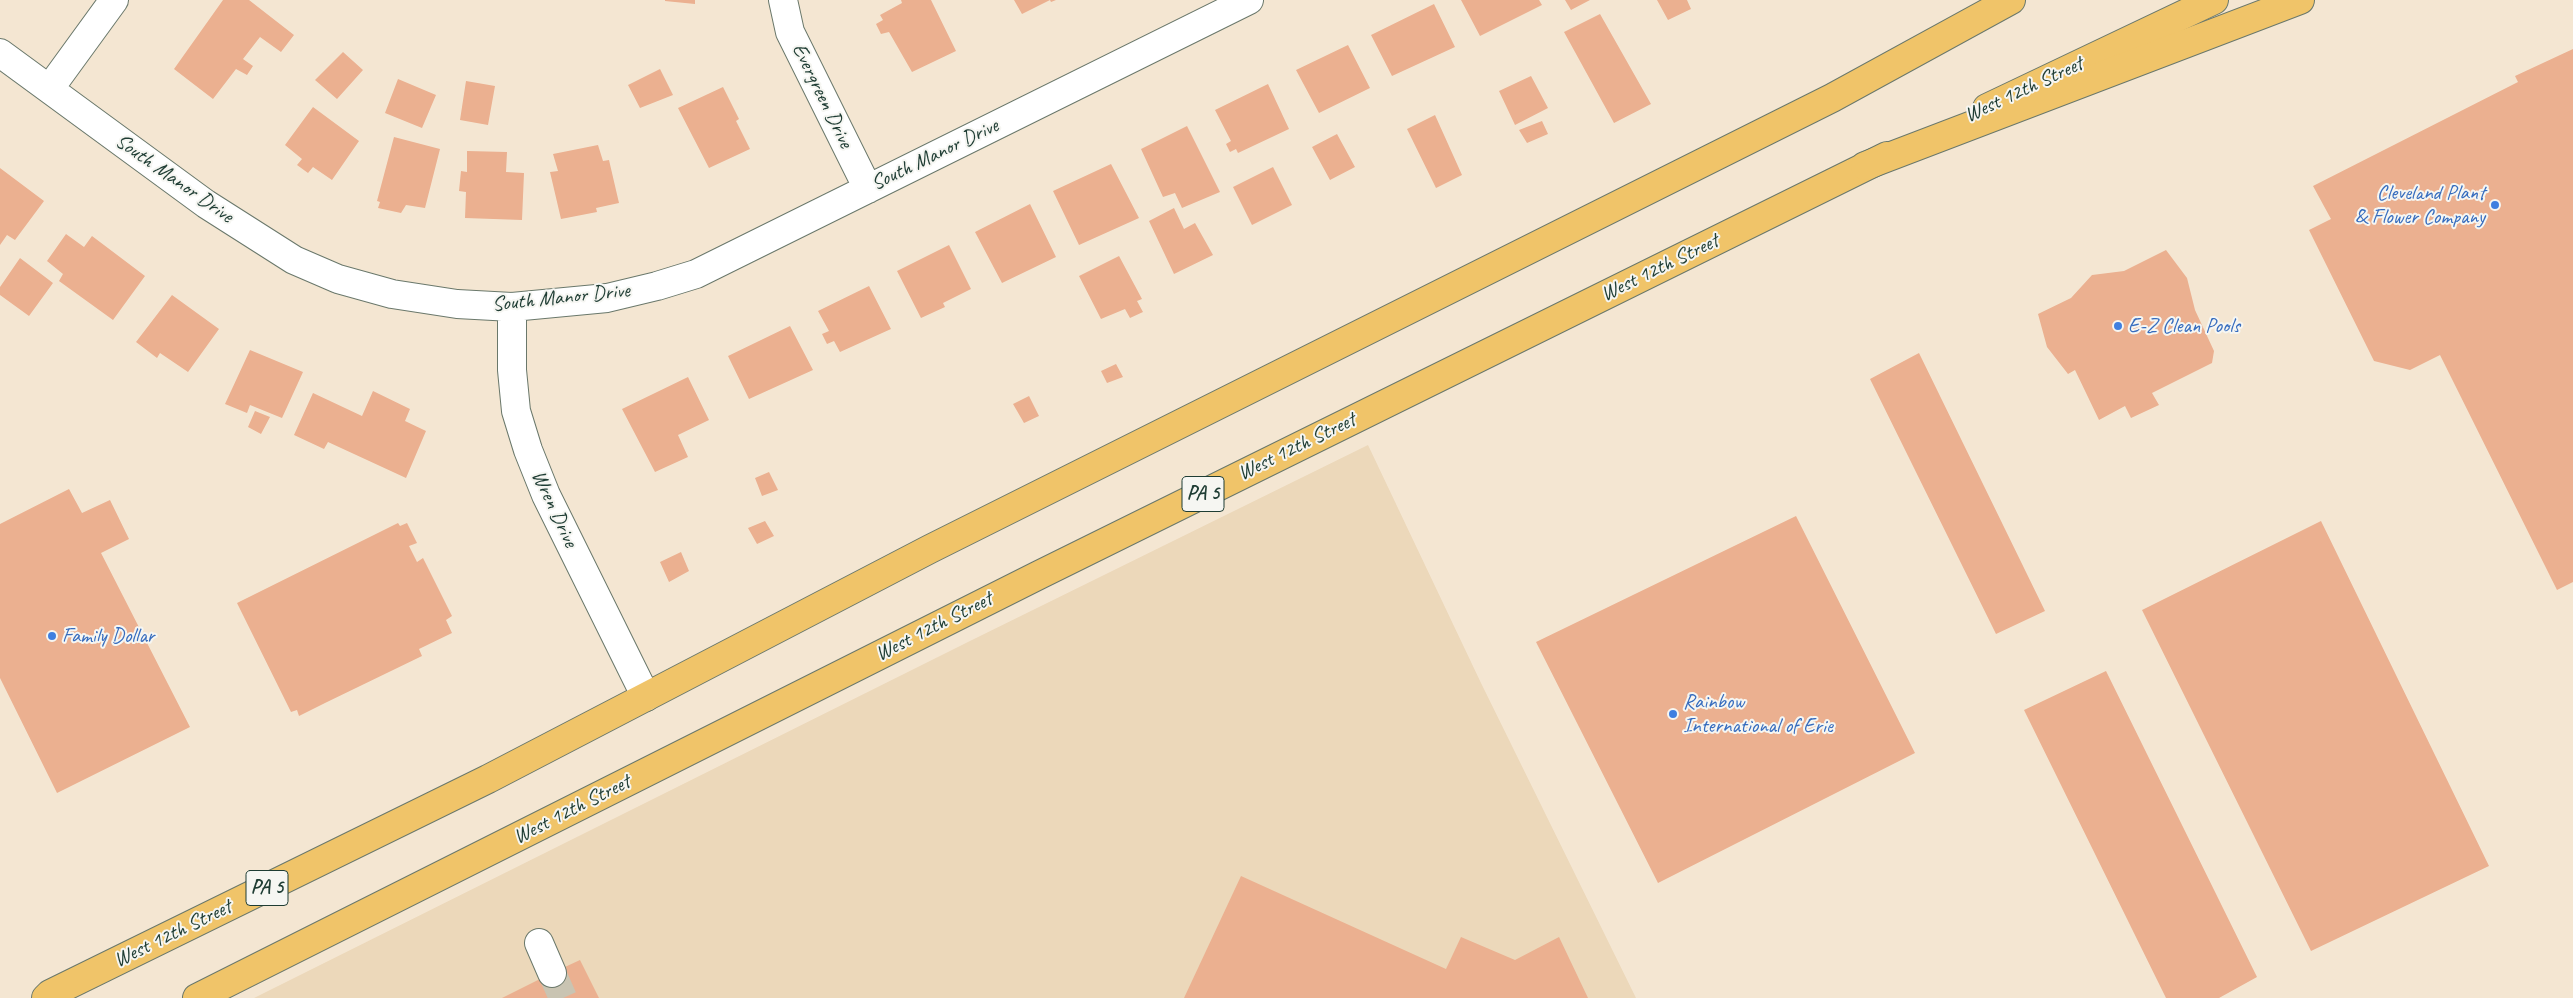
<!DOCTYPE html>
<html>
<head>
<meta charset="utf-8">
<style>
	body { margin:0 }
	canvas { display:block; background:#f4e6d2 }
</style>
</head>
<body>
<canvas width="2573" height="998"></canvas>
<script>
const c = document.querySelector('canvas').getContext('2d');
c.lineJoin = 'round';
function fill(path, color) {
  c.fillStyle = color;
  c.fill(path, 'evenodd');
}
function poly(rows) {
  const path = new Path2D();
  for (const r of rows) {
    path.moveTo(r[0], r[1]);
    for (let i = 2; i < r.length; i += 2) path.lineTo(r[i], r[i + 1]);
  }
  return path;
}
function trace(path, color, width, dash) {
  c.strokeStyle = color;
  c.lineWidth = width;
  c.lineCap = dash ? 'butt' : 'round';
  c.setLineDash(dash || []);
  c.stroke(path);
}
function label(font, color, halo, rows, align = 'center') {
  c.font = font + ' Caveat,sans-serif';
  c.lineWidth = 4;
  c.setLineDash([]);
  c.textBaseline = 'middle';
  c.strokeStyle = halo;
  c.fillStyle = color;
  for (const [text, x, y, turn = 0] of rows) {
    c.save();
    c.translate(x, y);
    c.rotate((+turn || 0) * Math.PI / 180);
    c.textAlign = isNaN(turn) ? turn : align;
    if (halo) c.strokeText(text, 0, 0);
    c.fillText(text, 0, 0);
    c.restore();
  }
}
fill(poly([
	[1368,445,1481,683,1636,998,254,998,972,640]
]), '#ecd8ba');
fill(poly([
	[223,0,249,0,294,35,281,52,260,37,243,59,253,66,247,75,236,69,213,99,174,69],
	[665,0,695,0,695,4,665,1],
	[901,0,931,0,956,51,912,72,889,32,881,34,876,24,883,20,880,15,902,3],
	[1014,0,1056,0,1051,2,1050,0,1022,14],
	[1461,0,1539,0,1542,5,1480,36],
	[1565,0,1590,0,1571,10],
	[1657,0,1687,0,1691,9,1668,20],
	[1434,4,1455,47,1392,76,1371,35],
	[1600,14,1651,104,1614,123,1564,32],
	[1348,45,1370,88,1319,113,1296,70],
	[2573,49,2573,582,2557,590,2440,355,2410,370,2374,361,2309,230,2331,219,2313,186,2518,82,2515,76],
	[343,52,363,70,337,99,315,80],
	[660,69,673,95,640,108,628,85],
	[1531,76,1548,108,1515,125,1499,91],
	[398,79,436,95,422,128,385,113],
	[466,81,495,86,488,125,460,120],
	[1268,84,1289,129,1238,153,1236,149,1230,152,1226,144,1231,141,1215,110],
	[723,87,739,119,736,121,750,149,709,168,678,108],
	[313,107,359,141,332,180,313,167,308,173,297,165,302,159,285,145],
	[1435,115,1462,175,1436,188,1407,129],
	[1542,121,1548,134,1527,143,1519,130],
	[1187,126,1220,192,1182,208,1175,193,1163,197,1141,149],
	[1337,134,1355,167,1330,180,1312,147],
	[394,137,440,149,425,208,406,205,401,213,378,208,380,202,377,201],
	[598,145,603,161,609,160,619,203,596,208,597,212,561,219,550,172,558,171,553,154],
	[467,151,507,152,506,172,524,173,522,220,465,218,466,192,459,191,461,171,467,172],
	[1111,164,1139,218,1079,245,1053,191],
	[1273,167,1292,205,1252,225,1233,187],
	[0,168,44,201,15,240,7,235,0,245],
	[1030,204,1056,257,1002,283,975,232],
	[1174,208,1184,229,1195,223,1213,255,1174,274,1149,221],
	[66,234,84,247,92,236,145,276,113,320,59,281,63,274,47,261],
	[949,245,971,289,943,303,945,307,921,318,897,271],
	[2166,250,2187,278,2195,310,2214,351,2212,363,2152,393,2159,405,2131,418,2125,406,2099,420,2075,370,2068,374,2047,347,2038,314,2071,298,2092,275,2124,271],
	[1119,256,1142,299,1137,301,1143,312,1130,318,1125,309,1101,319,1079,276],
	[20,258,53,283,29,316,0,295,0,287],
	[869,286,891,329,840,352,834,341,827,344,822,334,829,331,818,311],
	[172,295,219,329,188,372,160,353,157,358,136,342],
	[790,326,813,370,749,399,728,356],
	[250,350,303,372,282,418,250,405,247,413,225,404],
	[1919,353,2045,611,1996,634,1870,379],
	[1116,364,1123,377,1107,383,1101,371],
	[688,377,709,420,678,435,688,457,655,472,622,409],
	[373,391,410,409,405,421,426,431,406,478,328,442,324,449,294,435,313,393,362,416],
	[1029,396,1039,416,1024,423,1013,404],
	[255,411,270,417,261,434,248,427],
	[769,472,778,490,762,496,755,478],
	[69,489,82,513,110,500,129,539,101,553,190,727,57,793,0,678,0,524],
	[1796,516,1915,753,1658,883,1536,642],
	[765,521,774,536,757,544,748,528],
	[2321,521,2489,866,2311,951,2142,610],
	[398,523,400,526,407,523,417,543,409,546,417,562,423,558,452,616,446,620,452,633,419,649,422,656,325,703,299,716,297,710,291,712,237,603],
	[681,552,689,571,669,582,660,562],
	[2106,671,2257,977,2219,998,2166,998,2024,710],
	[1241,876,1446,969,1461,937,1515,960,1559,937,1588,998,1184,998],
	[580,960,599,998,502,998,552,973]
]), '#ebb090');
trace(poly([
	[552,973,563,998]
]), '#c9c4b2', 28, [28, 14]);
const minor = poly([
	[783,0,790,32,868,189],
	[0,53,206,204,294,260,338,279,392,294,457,304,512,307,607,298,657,286,696,274,1249,0],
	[50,88,114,0],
	[512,307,512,370,516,411,528,450,546,495,646,697],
	[539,943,552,973]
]);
const major = poly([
	[1987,108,2214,0],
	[46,998,50,994,488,779,930,549,1832,98,2011,0],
	[197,998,1039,575,1887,156]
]);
const highway = poly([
	[1865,166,2300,0]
]);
trace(minor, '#6a786b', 30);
trace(major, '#6a786b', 30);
trace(highway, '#6a786b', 30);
trace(minor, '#fff', 28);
trace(major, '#f0c469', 28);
trace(highway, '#f0c469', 28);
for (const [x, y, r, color] of [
	[2495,205,5,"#3f7fe0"],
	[2118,326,5,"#3f7fe0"],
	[52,636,5,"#3f7fe0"],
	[1673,714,5,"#3f7fe0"]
]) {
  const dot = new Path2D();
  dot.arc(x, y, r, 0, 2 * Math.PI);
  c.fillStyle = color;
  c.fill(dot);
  trace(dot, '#f6f6f2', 2);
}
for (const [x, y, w] of [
	[1203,494,42],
	[267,888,42]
]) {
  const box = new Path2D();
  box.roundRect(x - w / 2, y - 17.5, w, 35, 4);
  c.fillStyle = '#f6f6f2';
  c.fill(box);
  trace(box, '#1f3d34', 1);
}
label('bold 20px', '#1f3d34', null, [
	["PA 5",1203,494],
	["PA 5",267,888]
]);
label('21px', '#1f3d34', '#f6f6f2', [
	["West 12th Street",2024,90,-25],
	["Evergreen Drive",822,96,64],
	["South Manor Drive",935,155,-26],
	["South Manor Drive",174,179,35],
	["West 12th Street",1660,268,-26],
	["South Manor Drive",561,298,-6],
	["West 12th Street",1297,447,-26],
	["Wren Drive",554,509,65],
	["West 12th Street",934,627,-27],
	["West 12th Street",572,810,-27],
	["West 12th Street",173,934,-26]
]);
label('21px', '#366cbe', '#f6f6f2', [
	["Cleveland Plant",2485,193,"right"],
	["& Flower Company",2485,217,"right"],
	["E-Z Clean Pools",2128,326],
	["Family Dollar",62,636],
	["Rainbow",1683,702],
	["International of Erie",1683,726]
], 'left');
</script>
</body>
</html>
